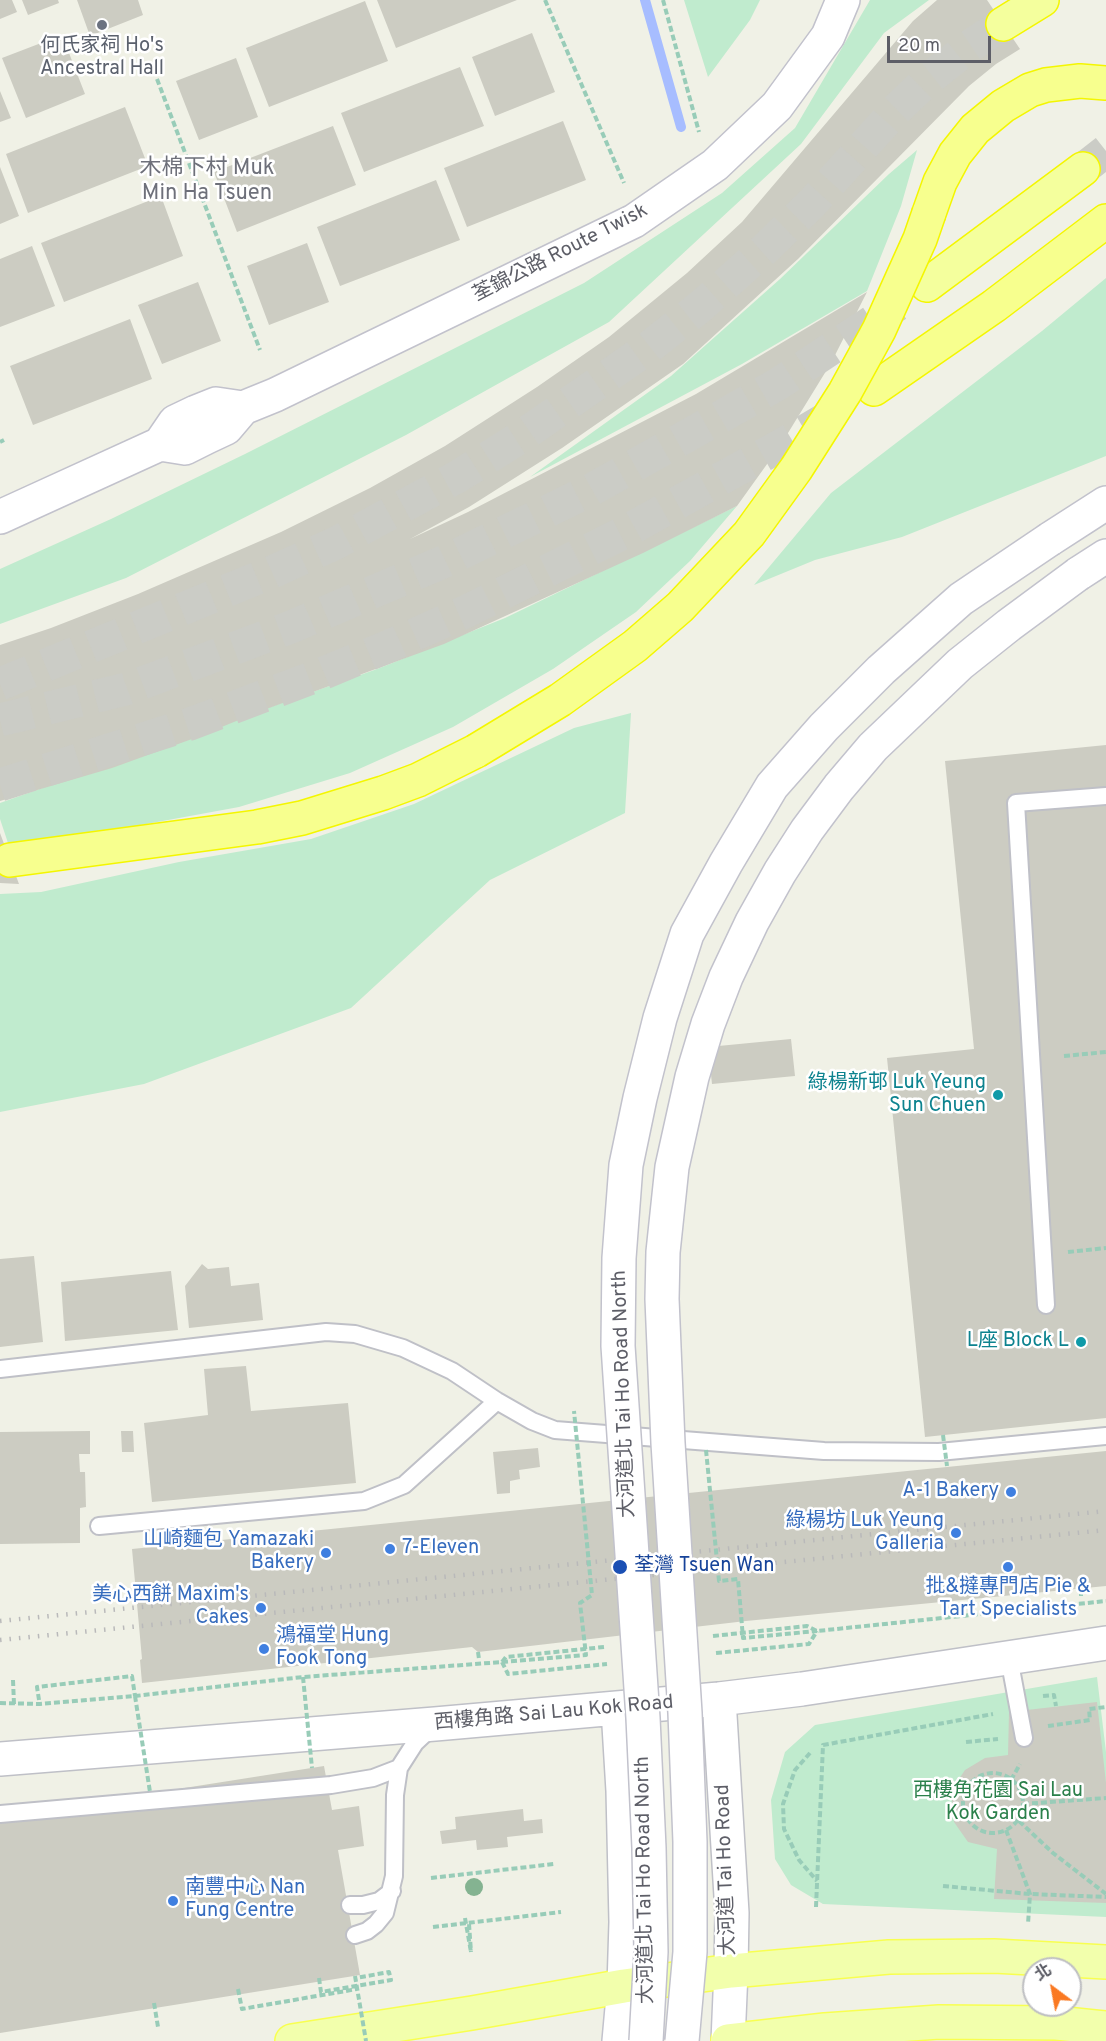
<!DOCTYPE html>
<html>
<head>
<meta charset="utf-8">
<style>
	body { margin:0 }
	#map { position:relative; width:1106px; height:2041px; overflow:hidden; background:#f0f1e6; font-family:Overpass,"Noto Sans TC",sans-serif }
	canvas { display:block }
	.north { position:absolute; left:1022px; top:1957px; width:60px; height:60px; box-sizing:border-box; background:#fff; border:2px solid #bebfc2; border-radius:50%; rotate:328deg; font-size:16px; font-weight:700; line-height:24px; text-align:center; color:#5d5e67 }
	.north::after { content:''; display:block; margin:auto; width:21px; height:27px; background:#fa7922; clip-path:polygon(50% 0,100% 100%,50% 72%,0 100%) }
	.scale { position:absolute; left:887px; top:36px; width:104px; height:27px; box-sizing:border-box; border:3px solid #5d5e67; border-top:0; padding-left:8px; font-size:18px; line-height:21px; white-space:nowrap; color:#5d5e67; -webkit-text-stroke:4px #fff; paint-order:stroke }
</style>
</head>
<body>
<div id="map">
<canvas width="1106" height="2041"></canvas>
<div class="north">北</div>
<div class="scale">20 m</div>
</div>
<script>
const c = document.querySelector('canvas').getContext('2d');
c.lineJoin = 'round';
function fill(path, color) {
  c.fillStyle = color;
  c.fill(path, 'evenodd');
}
function poly(rows) {
  const path = new Path2D();
  for (const r of rows) {
    if (r.length === 3) {
      path.moveTo(r[0] + r[2], r[1]);
      path.arc(r[0], r[1], r[2], 0, 2 * Math.PI);
      continue;
    }
    path.moveTo(r[0], r[1]);
    for (let i = 2; i < r.length; i += 2) path.lineTo(r[i], r[i + 1]);
  }
  return path;
}
function trace(path, color, width, dash) {
  c.strokeStyle = color;
  c.lineWidth = width;
  c.lineCap = dash ? 'butt' : 'round';
  c.setLineDash(dash || []);
  c.stroke(path);
}
function label(font, color, halo, rows, align = 'center') {
  c.font = font + ' Overpass,"Noto Sans TC",sans-serif';
  c.lineWidth = 5;
  c.setLineDash([]);
  c.textBaseline = 'middle';
  c.strokeStyle = halo;
  c.fillStyle = color;
  for (const [text, x, y, turn = 0] of rows) {
    c.save();
    c.translate(x, y);
    c.rotate((+turn || 0) * Math.PI / 180);
    c.textAlign = isNaN(turn) ? turn : align;
    if (halo) c.strokeText(text, 0, 0);
    c.fillText(text, 0, 0);
    c.restore();
  }
}
fill(poly([
	[684,0,760,0,750,20,708,77],
	[870,0,929,0,884,33,801,144,609,322,406,435,126,578,0,624,0,569,111,519,245,454,584,283,722,193,795,128],
	[917,150,901,206,867,291,742,364,530,477,671,376,780,279,889,174],
	[1106,278,1106,456,902,537,815,560,754,585,831,493,1042,331],
	[737,506,690,561,636,612,553,669,453,727,350,773,239,807,10,849,0,819,0,803,377,669,505,618],
	[631,713,625,813,490,880,351,1008,144,1084,0,1112,0,894,41,892,179,862,311,839,414,804,574,728],
	[1097,1677,1106,1752,1106,1917,823,1904,791,1885,775,1859,771,1800,785,1752,815,1725]
]), '#c0ebce');
trace(poly([
	[645,0,681,127]
]), '#a7bdff', 10);
fill(poly([
	[0,0,12,0,17,12,0,19],
	[22,0,58,0,59,3,28,15],
	[77,0,138,0,143,15,90,36],
	[377,0,517,0,396,48],
	[937,0,987,0,1020,49,996,64,969,86,798,259,683,364,562,448,469,507,410,539,468,512,696,394,867,292,831,363,780,446,737,506,643,553,444,644,261,711,192,739,112,768,0,801,0,645,51,628,138,594,281,532,370,488,445,446,537,387,609,337,687,273,742,222,913,21],
	[365,1,388,61,269,107,246,48],
	[532,33,555,92,495,116,472,57],
	[62,35,85,94,26,118,2,58],
	[236,58,258,117,199,140,176,81],
	[460,67,484,126,364,172,341,113],
	[0,91,11,118,0,122],
	[125,107,148,166,28,213,6,154],
	[563,121,586,180,467,227,444,168],
	[333,126,356,185,237,232,214,172],
	[0,167,19,216,0,224],
	[436,180,460,240,340,286,317,227],
	[161,196,183,256,64,302,41,243],
	[307,243,329,302,269,325,247,266],
	[32,246,55,306,0,327,0,259],
	[198,282,221,341,162,364,138,305],
	[130,319,152,379,33,425,10,366],
	[1106,745,1106,1418,925,1437,887,1058,974,1049,945,761],
	[0,833,19,884,0,883],
	[791,1039,795,1076,712,1084,708,1047],
	[34,1256,43,1342,0,1347,0,1259],
	[202,1264,208,1269,229,1267,231,1286,259,1283,263,1320,189,1328,185,1286],
	[171,1271,178,1330,65,1341,61,1282],
	[246,1366,251,1411,348,1403,356,1483,152,1502,144,1423,208,1415,204,1369],
	[90,1431,90,1454,79,1454,80,1472,85,1472,86,1507,80,1508,80,1543,0,1544,0,1432],
	[121,1431,133,1431,134,1452,122,1452],
	[538,1448,540,1467,519,1470,520,1479,510,1481,510,1493,497,1494,493,1452],
	[1106,1451,1106,1586,746,1621,478,1652,472,1647,142,1683,140,1660,142,1659,132,1549],
	[1097,1702,1106,1783,1106,1903,994,1899,997,1849,968,1842,954,1822,951,1791,965,1770,985,1758,1008,1755,1009,1712],
	[324,1766,332,1810,359,1806,364,1846,338,1850,360,1975,0,2033,0,1817],
	[523,1809,524,1821,542,1819,543,1833,507,1837,508,1847,477,1850,476,1840,442,1844,440,1831,456,1829,455,1817]
]), '#ccccc2');
trace(poly([
	[1083,169,1106,151],
	[0,684,270,573,336,543,457,477,519,438,648,348,701,306,765,249,813,202,896,110,926,81,970,46,1003,24],
	[0,720,126,689,291,627,443,562,591,490,717,419,778,384,897,305]
]), '#cbccc6', 33, [33, 16]);
trace(poly([
	[0,785,190,724,314,677,387,647,467,611,621,534,780,446,837,412]
]), '#cbccc6', 33, [33, 16]);
const service = poly([
	[1046,1305,1016,803,1106,796],
	[0,1369,326,1332,355,1334,403,1348,452,1371,497,1401,532,1421,555,1430,824,1451,939,1452,1106,1436],
	[99,1526,364,1501,404,1485,497,1401],
	[1009,1658,1024,1738],
	[0,1814,331,1785,373,1778,399,1768],
	[350,1905,363,1905,379,1901,392,1891],
	[355,1935,367,1931,376,1924,385,1913,394,1876,395,1795,399,1768,415,1743,432,1727]
]);
const tertiary = poly([
	[719,1699,732,1913,731,1971],
	[618,1709,623,1791,626,1922,624,1986],
	[0,1759,435,1724,719,1699,802,1689,1106,1643]
]);
const secondary = poly([
	[160,444,185,448,207,437,226,428,243,408,275,395,634,221,715,165,777,106,828,36,843,0],
	[0,517,160,444,175,422,196,412,216,404,243,408],
	[1050,539,1106,503],
	[1078,574,1106,556],
	[619,2041,624,1986],
	[728,2041,731,1971]
]);
const primary = poly([
	[292,2041,472,2013,624,1986,731,1971,889,1957,994,1956,1106,1962],
	[728,2041,825,2030,939,2022,1056,2023,1106,2028]
]);
const trunk = poly([
	[1003,24,1042,0],
	[927,285,1083,169]
]);
const motorway = poly([
	[929,213,940,182,955,154,975,129,1003,106,1030,90,1046,85,1080,81,1106,83],
	[874,389,994,306,1106,221],
	[10,860,257,827,302,818,383,793,418,780,476,751]
]);
trace(service, '#bfc0c7', 20);
trace(tertiary, '#bfc0c7', 36);
trace(secondary, '#c2c2cc', 36);
trace(primary, '#f8ff50', 36);
trace(trunk, '#f4f600', 36);
trace(motorway, '#f4f600', 36);
trace(poly([
	[545,0,624,183],
	[663,0,699,132],
	[157,79,260,350],
	[0,442,4,440],
	[1064,1056,1106,1052],
	[1068,1252,1106,1248],
	[1081,1596,1081,1588],
	[713,1636,807,1626,817,1631,1106,1601],
	[478,1652,479,1659],
	[716,1653,809,1644,817,1631],
	[502,1662,508,1674,607,1664],
	[13,1680,14,1704],
	[1043,1696,1054,1695,1056,1706],
	[39,1700,37,1687,132,1676,135,1696],
	[0,1703,40,1704,135,1696,303,1677,502,1662,506,1657,604,1647],
	[1048,1726,1090,1720,1089,1709,1106,1707],
	[966,1742,998,1739],
	[810,1753,795,1770,783,1804,784,1829,799,1860,817,1881],
	[993,1803,30],
	[1011,1780,1020,1764],
	[1023,1804,1106,1798],
	[1019,1821,1053,1853,1106,1894],
	[1006,1830,1030,1894,1028,1924],
	[431,1878,554,1864],
	[943,1886,1030,1894,1106,1897],
	[816,1907,823,1745,993,1714],
	[469,1924,471,1952],
	[433,1927,561,1912],
	[319,1978,321,1992,391,1980,389,1972,356,1978],
	[238,1989,242,2009,357,1989],
	[154,2003,158,2027]
]), '#98ccb8', 4, [6, 3]);
trace(service, '#fff', 16);
trace(tertiary, '#fff', 33);
trace(secondary, '#fff', 33);
trace(primary, '#f2ffac', 33);
trace(trunk, '#f4ff9d', 33);
trace(motorway, '#f7ff8e', 33);
trace(poly([
	[0,1621,1106,1511],
	[0,1640,1106,1530]
]), '#b9b9ba', 4.5, [1.5, 8]);
const secondaryBridge = poly([
	[646,2041,651,1952,649,1848,643,1718,618,1346,619,1258,626,1165,640,1098,660,1018,687,934,726,863,772,786,824,727,881,670,961,599,1050,539],
	[682,2041,690,1952,690,1842,685,1713,668,1443,662,1299,663,1252,672,1167,692,1077,708,1024,726,977,752,922,780,872,807,830,839,787,873,747,960,664,1009,625,1078,574]
]);
const motorwayBridge = poly([
	[476,751,560,700,635,646,680,607,749,534,796,469,845,392,879,330,920,239,929,213]
]);
trace(secondaryBridge, '#c2c2cc', 36, []);
trace(motorwayBridge, '#f4f600', 36, []);
trace(poly([
	[943,1435,947,1466],
	[706,1450,719,1581,738,1579,743,1638,817,1631],
	[502,1662,586,1655,580,1603,592,1595,574,1411],
	[303,1677,312,1768],
	[135,1696,150,1792],
	[465,1918,471,1952],
	[355,1976,366,2041]
]), '#98ccb8', 4, [6, 3]);
trace(secondaryBridge, '#fff', 33);
trace(motorwayBridge, '#f7ff8e', 33);
c.fillStyle = '#84b391';
for (const [x, y] of [
	[474,1887]
]) {
  c.beginPath();
  c.arc(x, y, 9, 0, 2 * Math.PI);
  c.fill();
}
for (const [x, y, r, color] of [
	[102,25,6,"#6b7280"],
	[998,1095,6,"#0f9aa8"],
	[1081,1342,6,"#0f9aa8"],
	[1011,1492,6,"#3f7fe0"],
	[956,1533,6,"#3f7fe0"],
	[390,1549,6,"#3f7fe0"],
	[326,1553,6,"#3f7fe0"],
	[620,1567,8,"#1a4fb4"],
	[1008,1567,6,"#3f7fe0"],
	[261,1608,6,"#3f7fe0"],
	[264,1649,6,"#3f7fe0"],
	[173,1901,6,"#3f7fe0"]
]) {
  const dot = new Path2D();
  dot.arc(x, y, r, 0, 2 * Math.PI);
  c.fillStyle = color;
  c.fill(dot);
  trace(dot, '#fff', 2);
}
label('20px', '#5b616d', '#fff', [
	["何氏家祠 Ho's",102,47],
	["Ancestral Hall",102,70]
]);
label('20px', '#5d5e67', '#fff', [
	["荃錦公路 Route Twisk",561,254,-27],
	["大河道北 Tai Ho Road North",625,1394,-92],
	["西樓角路 Sai Lau Kok Road",554,1714,-5],
	["大河道 Tai Ho Road",727,1870,-92],
	["大河道北 Tai Ho Road North",646,1880,-91]
]);
label('20px', '#0d838f', '#fff', [
	["綠楊新邨 Luk Yeung",986,1084],
	["Sun Chuen",986,1107],
	["L座 Block L",1069,1342]
], 'right');
label('20px', '#366cbe', '#fff', [
	["A-1 Bakery",999,1492],
	["綠楊坊 Luk Yeung",944,1522],
	["Galleria",944,1545],
	["山崎麵包 Yamazaki",314,1541],
	["Bakery",314,1564],
	["7-Eleven",402,1549,"left"],
	["批&撻專門店 Pie &",1008,1588,"center"],
	["Tart Specialists",1008,1611,"center"],
	["美心西餅 Maxim's",249,1596],
	["Cakes",249,1619],
	["鴻福堂 Hung",276,1637,"left"],
	["Fook Tong",276,1660,"left"],
	["南豐中心 Nan",185,1889,"left"],
	["Fung Centre",185,1912,"left"]
], 'right');
label('20px', '#164399', '#fff', [
	["荃灣 Tsuen Wan",634,1567]
], 'left');
label('20px', '#2b804b', '#fff', [
	["西樓角花園 Sai Lau",998,1792],
	["Kok Garden",998,1815]
]);
label('22px', '#6e707a', '#fff', [
	["木棉下村 Muk",207,170],
	["Min Ha Tsuen",207,195]
]);
</script>
</body>
</html>
